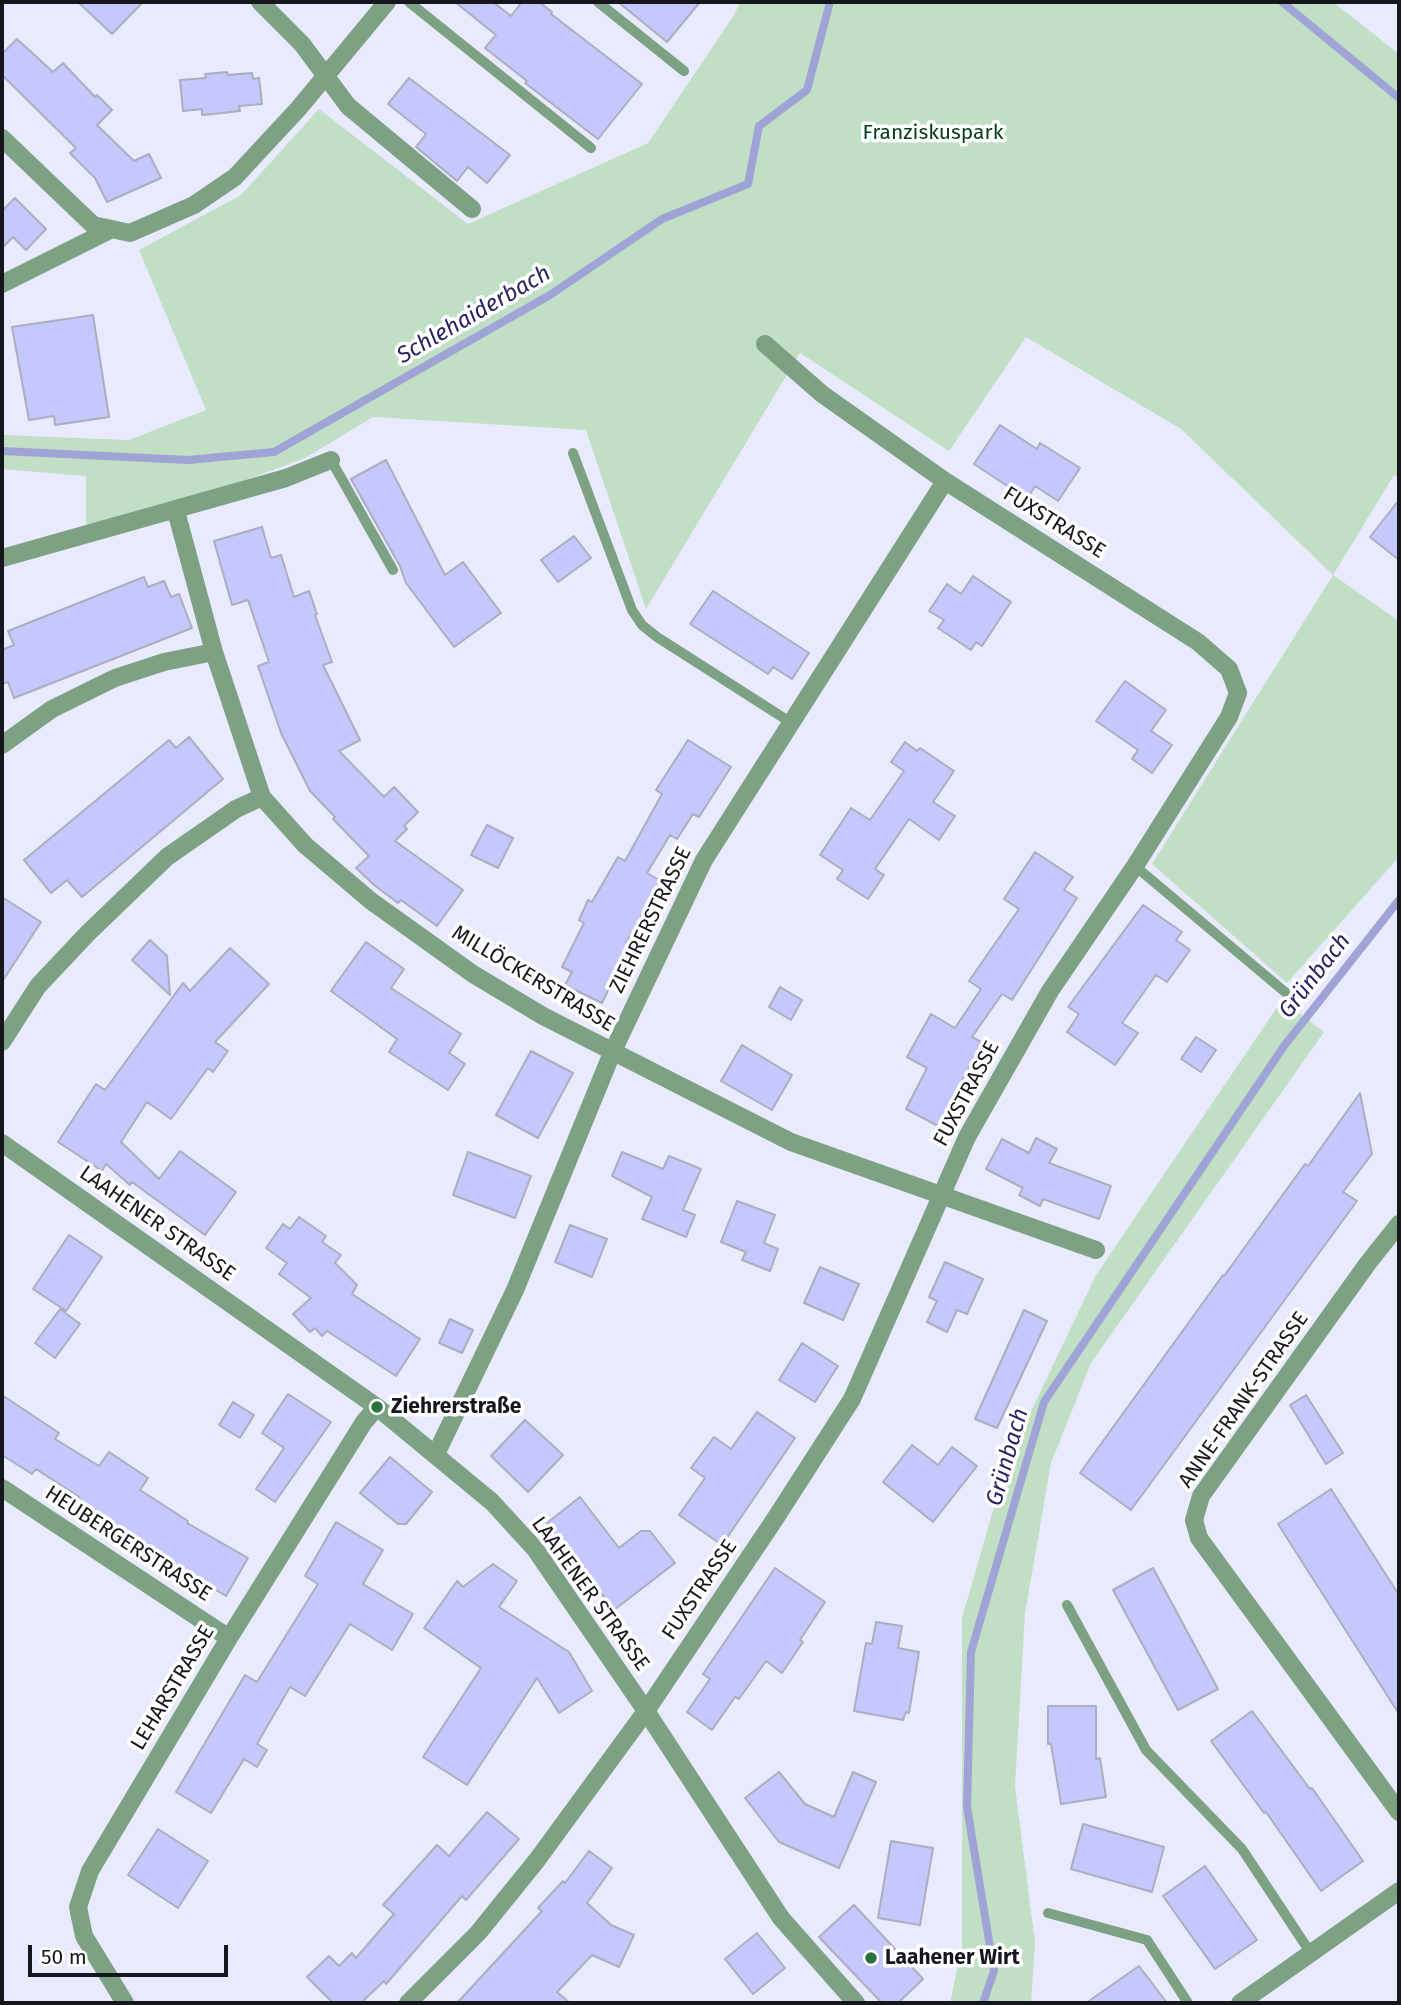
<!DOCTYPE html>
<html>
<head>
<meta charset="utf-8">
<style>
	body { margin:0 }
	#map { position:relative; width:1401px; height:2005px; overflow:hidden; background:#e9eafe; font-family:"Fira Sans",sans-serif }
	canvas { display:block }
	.frame { position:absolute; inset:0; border:4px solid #16171d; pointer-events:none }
	.scale { position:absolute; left:28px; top:1945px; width:200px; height:32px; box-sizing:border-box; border:4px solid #16171d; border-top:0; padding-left:9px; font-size:21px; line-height:24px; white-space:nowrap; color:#16171d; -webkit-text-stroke:5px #fff; paint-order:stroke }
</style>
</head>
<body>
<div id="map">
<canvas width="1401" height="2005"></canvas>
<div class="frame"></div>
<div class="scale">50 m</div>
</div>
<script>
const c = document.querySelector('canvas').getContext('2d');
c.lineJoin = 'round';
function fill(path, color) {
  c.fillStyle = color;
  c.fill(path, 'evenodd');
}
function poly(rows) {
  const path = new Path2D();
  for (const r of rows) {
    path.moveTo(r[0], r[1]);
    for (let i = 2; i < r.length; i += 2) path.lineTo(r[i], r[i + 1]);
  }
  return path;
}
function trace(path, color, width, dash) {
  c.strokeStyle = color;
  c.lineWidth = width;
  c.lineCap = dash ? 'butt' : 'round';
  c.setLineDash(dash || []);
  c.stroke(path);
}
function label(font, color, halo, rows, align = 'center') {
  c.font = font + ' "Fira Sans",sans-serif';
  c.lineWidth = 7;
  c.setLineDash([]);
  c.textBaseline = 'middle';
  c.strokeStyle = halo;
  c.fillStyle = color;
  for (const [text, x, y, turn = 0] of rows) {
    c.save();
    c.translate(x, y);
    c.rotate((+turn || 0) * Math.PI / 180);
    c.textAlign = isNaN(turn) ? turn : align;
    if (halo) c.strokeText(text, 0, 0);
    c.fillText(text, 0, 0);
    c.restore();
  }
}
fill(poly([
	[740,2,1333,2,1399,54,1399,478,1394,475,1333,575,1399,621,1399,857,1287,983,1152,864,1333,575,1181,429,1026,337,949,451,800,353,646,609,586,430,373,417,305,458,172,507,86,525,86,476,2,469,2,435,129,440,206,410,139,250,241,195,319,109,468,224,648,143,734,15],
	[1282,1000,1324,1032,1091,1363,1051,1463,1025,1613,1015,1786,1035,1943,1031,2003,950,2003,962,1946,962,1618,1007,1462,1096,1275]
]), '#c0dfc5');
trace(poly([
	[1282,2,1399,98],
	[2,451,188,460,274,452,550,295,662,219,748,184,759,126,807,90,830,2],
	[983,2003,994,1971,967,1807,971,1652,1044,1402,1284,1046,1399,900]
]), '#a0a3d6', 8);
const building = poly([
	[78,2,143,2,112,34,78,2],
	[455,2,493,2,511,16,522,2,539,2,552,12,551,14,642,84,598,139,525,83,527,81,485,48,496,35,455,2],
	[618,2,700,2,667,42,618,2],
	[17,39,53,72,63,63,95,97,97,95,112,110,97,125,134,161,149,154,161,178,107,202,95,178,70,153,76,148,2,75,2,54,17,39],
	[227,72,228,75,252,73,253,79,259,78,262,104,239,106,240,111,214,114,202,115,202,109,183,111,180,80,206,78,205,74,227,72],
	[409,78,510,155,487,183,468,167,457,181,416,147,426,134,388,104,409,78],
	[15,198,46,229,26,250,13,237,2,248,2,211,15,198],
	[93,315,109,417,55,425,54,416,29,420,12,327,93,315],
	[1000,425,1037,449,1040,443,1080,468,1058,501,1035,486,1027,499,974,464,1000,425],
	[386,460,445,575,463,562,501,613,454,647,406,583,400,566,351,479,386,460],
	[1399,500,1399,560,1370,537,1399,500],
	[262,527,271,558,281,555,294,597,309,591,317,614,315,615,332,662,323,665,360,740,339,751,384,797,394,787,418,812,404,826,407,829,395,841,463,890,437,926,401,900,398,903,374,885,356,868,369,856,333,819,335,817,310,791,281,733,258,666,269,662,248,600,232,605,214,541,262,527],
	[574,536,591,558,558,582,541,560,574,536],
	[973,576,1011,602,982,646,976,642,971,650,938,628,944,620,929,611,947,584,961,594,973,576],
	[144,577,148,587,164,581,171,597,179,594,192,628,14,698,8,682,2,684,2,650,14,645,8,631,144,577],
	[713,591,809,653,792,679,773,667,768,674,690,624,713,591],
	[1125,681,1166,710,1151,731,1172,745,1152,773,1132,759,1138,750,1096,721,1125,681],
	[189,737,223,779,82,897,67,880,51,893,24,860,169,740,176,748,189,737],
	[688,740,731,767,699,817,693,814,677,839,670,835,647,873,661,881,626,943,629,945,622,960,626,962,613,988,610,986,602,1003,565,985,572,972,562,967,584,923,579,920,588,900,592,902,618,857,625,861,662,794,656,790,688,740],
	[905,742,917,751,920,748,954,771,933,802,955,816,939,840,909,819,875,869,884,875,868,899,837,879,843,870,820,855,851,808,870,820,904,771,891,762,905,742],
	[487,825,513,838,498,868,471,855,487,825],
	[1035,852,1073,877,1064,890,1077,898,1012,1000,1002,994,972,1037,983,1043,952,1098,954,1099,940,1127,906,1109,927,1068,907,1057,931,1014,955,1028,981,989,969,981,1019,909,1004,899,1035,852],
	[2,897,41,922,2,982,2,897],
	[1143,905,1182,932,1176,940,1190,950,1167,982,1156,975,1122,1023,1138,1033,1115,1065,1067,1032,1079,1014,1068,1007,1143,905],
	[150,940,167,956,170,995,132,960,150,940],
	[366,942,404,969,391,988,461,1034,449,1053,465,1064,448,1090,389,1052,397,1039,331,991,366,942],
	[230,948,269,984,215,1042,228,1051,213,1072,208,1068,171,1119,147,1102,121,1142,159,1179,180,1151,236,1192,205,1235,132,1182,130,1185,106,1164,102,1171,58,1142,96,1084,105,1090,183,983,190,991,230,948],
	[780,987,802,1000,791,1020,769,1007,780,987],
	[1196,1037,1216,1050,1201,1072,1181,1059,1196,1037],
	[742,1045,792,1075,772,1110,721,1081,742,1045],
	[531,1051,573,1073,538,1138,496,1115,531,1051],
	[1360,1093,1372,1154,1343,1192,1357,1201,1131,1510,1080,1473,1223,1275,1224,1276,1305,1164,1308,1166,1360,1093],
	[1036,1138,1057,1149,1049,1163,1111,1186,1099,1219,1043,1199,1040,1206,1019,1195,1023,1188,986,1169,1002,1139,1029,1153,1036,1138],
	[468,1152,531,1176,515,1218,453,1195,468,1152],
	[622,1152,663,1169,669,1156,701,1169,683,1210,695,1215,686,1237,642,1219,652,1197,612,1176,622,1152],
	[737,1201,775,1215,764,1243,778,1249,770,1271,742,1260,746,1252,721,1242,737,1201],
	[299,1217,326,1236,322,1242,341,1255,335,1263,357,1285,352,1294,420,1339,396,1376,327,1331,322,1336,315,1328,310,1332,293,1314,311,1298,279,1274,287,1263,266,1248,283,1224,290,1229,299,1217],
	[570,1225,607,1239,592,1277,555,1262,570,1225],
	[69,1235,102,1257,66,1311,33,1289,69,1235],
	[945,1262,983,1279,967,1314,957,1310,947,1332,927,1322,937,1301,929,1297,945,1262],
	[820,1267,859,1284,843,1320,804,1303,820,1267],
	[60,1309,80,1324,55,1358,35,1343,60,1309],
	[1024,1310,1047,1321,997,1428,975,1419,1024,1310],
	[450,1319,473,1330,462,1353,439,1343,450,1319],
	[802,1343,838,1366,815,1402,779,1380,802,1343],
	[288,1394,331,1422,275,1502,256,1489,284,1448,262,1433,288,1394],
	[2,1395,59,1433,55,1439,99,1466,109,1452,148,1478,140,1490,188,1521,187,1523,248,1558,226,1596,114,1529,112,1532,73,1506,79,1497,36,1469,32,1474,2,1455,2,1395],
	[1306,1395,1343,1453,1326,1464,1290,1405,1306,1395],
	[233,1402,254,1415,240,1438,219,1425,233,1402],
	[757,1412,795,1438,722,1545,679,1515,705,1478,691,1468,714,1437,731,1449,757,1412],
	[525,1420,563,1455,528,1492,491,1456,525,1420],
	[912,1445,938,1465,952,1447,977,1466,933,1522,883,1482,912,1445],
	[390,1457,432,1492,406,1524,398,1524,360,1493,390,1457],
	[1331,1489,1399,1595,1399,1714,1278,1524,1331,1489],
	[580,1497,619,1548,641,1531,650,1531,675,1563,614,1610,547,1523,580,1497],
	[336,1522,383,1550,363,1584,413,1614,392,1650,350,1624,305,1696,290,1687,257,1744,267,1750,257,1767,244,1759,211,1813,176,1792,245,1675,257,1682,318,1584,305,1576,336,1522],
	[493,1564,517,1581,499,1607,569,1652,592,1691,559,1713,537,1678,467,1785,423,1757,481,1668,424,1628,457,1581,463,1587,493,1564],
	[775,1568,825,1602,800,1640,803,1642,782,1673,766,1661,739,1699,735,1697,712,1730,687,1712,710,1679,703,1674,775,1568],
	[1153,1568,1218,1689,1178,1710,1113,1590,1153,1568],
	[876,1622,902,1626,898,1648,919,1652,909,1713,906,1712,903,1720,854,1711,866,1643,872,1644,876,1622],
	[1048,1706,1096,1706,1096,1759,1100,1758,1106,1797,1061,1804,1051,1744,1048,1744,1048,1706],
	[1252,1711,1310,1789,1312,1788,1363,1861,1321,1891,1266,1812,1264,1813,1211,1741,1252,1711],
	[779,1772,805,1804,834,1817,853,1772,876,1782,839,1868,779,1842,745,1798,779,1772],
	[487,1812,519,1839,466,1900,462,1896,386,1984,384,1981,361,2003,333,2003,307,1977,329,1956,339,1966,352,1953,356,1958,394,1914,383,1905,402,1884,437,1845,449,1856,487,1812],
	[1083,1824,1164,1847,1152,1892,1071,1869,1083,1824],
	[158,1829,208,1861,178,1908,128,1875,158,1829],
	[891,1841,933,1848,920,1925,878,1918,891,1841],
	[589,1851,612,1868,587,1903,611,1925,634,1935,619,1967,592,1955,557,1992,570,2003,457,2003,542,1911,538,1908,563,1881,565,1883,589,1851],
	[1205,1866,1257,1940,1215,1969,1163,1896,1205,1866],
	[854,1905,923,1979,898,2003,882,2003,819,1937,854,1905],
	[757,1933,785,1968,753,1994,725,1959,757,1933],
	[1139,1966,1167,2003,1086,2003,1139,1966]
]);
fill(building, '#c5c8fd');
trace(building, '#acadbf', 2);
trace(poly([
	[409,2,591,148],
	[598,2,684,71],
	[573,453,632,610,642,625,657,637,790,722],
	[331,460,393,570],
	[1135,866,1285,992],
	[1067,1605,1146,1750,1242,1849,1310,1952],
	[1048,1913,1147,1940,1188,2003]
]), '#7ca183', 10);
trace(poly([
	[260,2,302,44,348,106,472,209],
	[2,138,93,225,130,233,194,205,235,177,299,108,387,2],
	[2,284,112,229],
	[176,511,214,652,262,797,305,845,371,901,473,974,543,1016,791,1142,1096,1250],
	[2,558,286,478,331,460],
	[2,745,52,709,115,678,164,662,214,652],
	[2,1042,38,986,88,933,167,857,236,809,262,797],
	[1399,1224,1368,1263,1201,1496,1194,1520,1199,1538,1399,1812],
	[436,1454,515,1290,612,1053,704,860,945,481],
	[2,1488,229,1638],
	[125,2003,84,1936,78,1907,90,1871,229,1638,364,1422,377,1407],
	[408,2003,478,1933,537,1860,646,1711,775,1519,852,1399,967,1137,1050,991,1135,866,1229,717,1238,693,1229,669,1198,642,945,481,822,394,765,344],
	[1240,2003,1399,1891]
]), '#7ca183', 18);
trace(poly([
	[2,1143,377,1407,492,1502,535,1549,646,1711,781,1918,856,2003]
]), '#7ca183', 18);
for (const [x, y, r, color] of [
	[377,1407,7,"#2c723e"],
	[871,1958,7,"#2c723e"]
]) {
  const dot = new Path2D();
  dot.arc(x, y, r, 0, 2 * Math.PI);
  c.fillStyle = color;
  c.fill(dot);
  trace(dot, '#fff', 2.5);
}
label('21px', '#053d18', '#fff', [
	["Franziskuspark",933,133]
]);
label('21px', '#16171d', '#fff', [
	["FUXSTRASSE",1054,523,32],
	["ZIEHRERSTRASSE",651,920,-64],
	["MILLÖCKERSTRASSE",533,979,31],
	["FUXSTRASSE",967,1094,-62],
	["LAAHENER STRASSE",157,1224,35],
	["ANNE-FRANK-STRASSE",1244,1400,-55],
	["HEUBERGERSTRASSE",128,1544,33],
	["FUXSTRASSE",700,1590,-56],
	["LAAHENER STRASSE",590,1594,54],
	["LEHARSTRASSE",173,1688,-59]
]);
label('bold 21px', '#16171d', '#fff', [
	["Ziehrerstraße",391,1407],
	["Laahener Wirt",885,1958]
], 'left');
label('italic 23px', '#2a2562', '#fff', [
	["Schlehaiderbach",474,315,-30],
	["Grünbach",1315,976,-52],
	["Grünbach",1008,1457,-74]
]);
</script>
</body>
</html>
